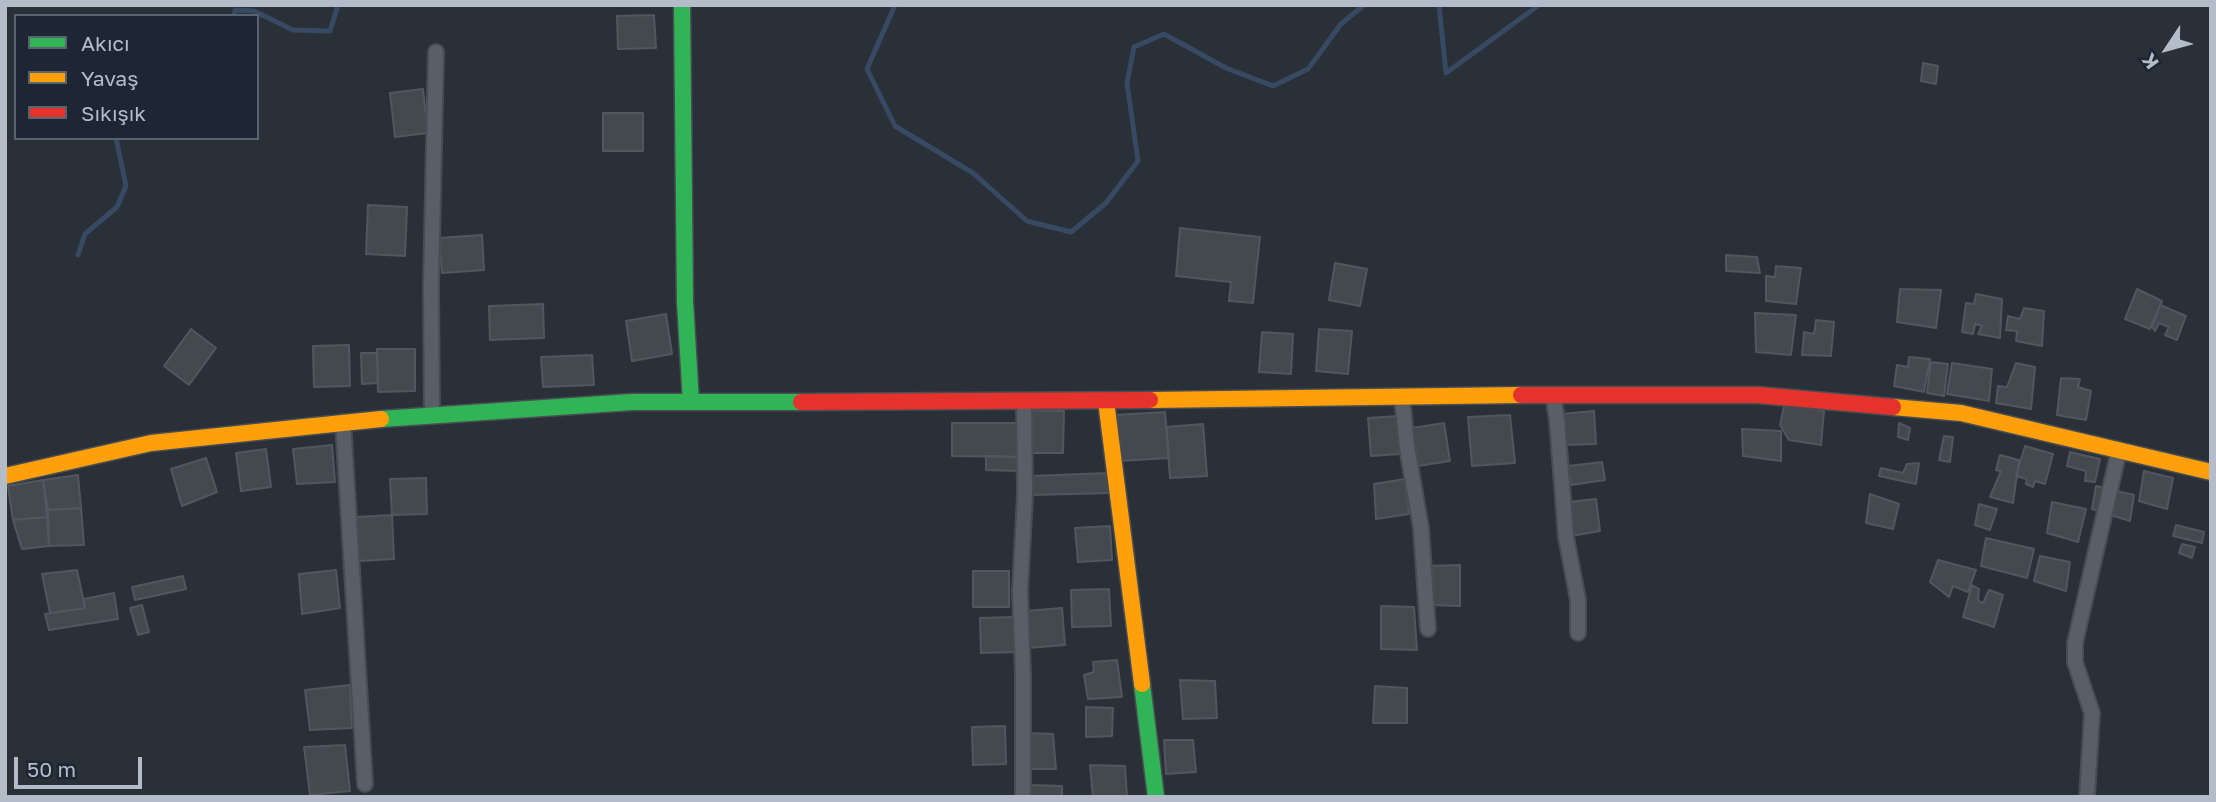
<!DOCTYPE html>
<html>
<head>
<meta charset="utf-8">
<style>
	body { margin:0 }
	#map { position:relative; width:2216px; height:802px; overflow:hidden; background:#2a3038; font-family:"Golos Text",sans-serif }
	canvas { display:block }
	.frame { position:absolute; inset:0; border:7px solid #b4bcc9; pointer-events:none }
	.legend { position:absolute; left:14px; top:14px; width:245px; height:126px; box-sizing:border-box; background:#1d2633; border:2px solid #59626f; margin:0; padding:9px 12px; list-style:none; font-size:21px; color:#b4bcc9 }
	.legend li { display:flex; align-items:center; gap:14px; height:35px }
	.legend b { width:35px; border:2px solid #59626f }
	.north { position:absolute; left:2132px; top:14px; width:70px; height:70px; -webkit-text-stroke:5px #1d2633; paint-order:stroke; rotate:234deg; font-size:19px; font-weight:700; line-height:28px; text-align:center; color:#b4bcc9 }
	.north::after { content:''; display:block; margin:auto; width:24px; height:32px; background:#b4bcc9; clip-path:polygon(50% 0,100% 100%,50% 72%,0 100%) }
	.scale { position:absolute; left:14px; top:757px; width:128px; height:32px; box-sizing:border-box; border:4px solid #b4bcc9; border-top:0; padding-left:9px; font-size:21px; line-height:24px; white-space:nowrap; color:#b4bcc9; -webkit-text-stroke:5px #1d2633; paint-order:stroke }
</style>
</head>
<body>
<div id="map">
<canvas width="2216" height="802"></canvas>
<div class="frame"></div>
<ul class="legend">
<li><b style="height:9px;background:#30b455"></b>Akıcı</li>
<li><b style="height:9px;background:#ff9f0a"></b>Yavaş</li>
<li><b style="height:9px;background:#e5322d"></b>Sıkışık</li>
</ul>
<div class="north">K</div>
<div class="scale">50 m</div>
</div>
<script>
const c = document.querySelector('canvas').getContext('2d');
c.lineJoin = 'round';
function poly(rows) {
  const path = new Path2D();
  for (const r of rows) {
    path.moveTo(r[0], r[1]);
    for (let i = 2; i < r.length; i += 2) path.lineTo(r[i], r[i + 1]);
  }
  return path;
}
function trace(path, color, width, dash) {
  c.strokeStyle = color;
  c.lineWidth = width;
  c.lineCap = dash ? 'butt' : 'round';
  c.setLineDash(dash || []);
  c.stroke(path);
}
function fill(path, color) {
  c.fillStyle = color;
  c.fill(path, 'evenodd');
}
trace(poly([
	[895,5,867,69,895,126,973,173,1027,221,1071,232,1106,203,1138,161,1127,83,1134,47,1164,34,1226,68,1273,86,1308,69,1341,24,1364,5],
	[1439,5,1446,73,1539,5],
	[234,16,235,10,254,11,293,30,330,31,338,5],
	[78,255,85,234,117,207,126,186,116,138]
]), '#384963', 5);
const building = poly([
	[654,15,656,48,618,49,617,16,654,15],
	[1923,63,1938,66,1936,84,1921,81,1923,63],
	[423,89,428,133,395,137,390,93,423,89],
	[603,113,643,113,643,151,603,151,603,113],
	[368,205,407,207,405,256,366,254,368,205],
	[1180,228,1260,237,1253,303,1229,301,1231,282,1176,276,1180,228],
	[482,235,484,270,442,273,439,238,482,235],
	[1726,255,1757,257,1760,273,1726,271,1726,255],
	[1335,263,1367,269,1360,306,1329,300,1335,263],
	[1776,266,1801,268,1796,304,1766,301,1766,276,1775,277,1776,266],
	[1900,289,1941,290,1936,328,1897,322,1900,289],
	[2137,289,2162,301,2150,329,2125,319,2137,289],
	[1976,294,2002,299,2000,338,1978,334,1982,326,1975,324,1973,334,1962,332,1966,303,1974,304,1976,294],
	[543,304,544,338,490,340,489,306,543,304],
	[2160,305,2186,316,2177,340,2165,335,2169,327,2159,323,2155,331,2152,327,2160,305],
	[2024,308,2044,311,2042,346,2016,341,2017,331,2006,330,2008,316,2020,319,2024,308],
	[1755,313,1796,315,1791,355,1756,352,1755,313],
	[666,314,672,354,632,361,626,321,666,314],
	[1816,320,1834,322,1831,356,1802,355,1804,332,1814,334,1816,320],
	[191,329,216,348,189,385,164,366,191,329],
	[1319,329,1352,331,1348,374,1316,371,1319,329],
	[1262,332,1293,334,1291,374,1259,372,1262,332],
	[349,345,350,386,314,387,313,346,349,345],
	[377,349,415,349,415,391,378,392,377,349],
	[361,353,377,353,378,383,362,384,361,353],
	[592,355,594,385,543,387,541,357,592,355],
	[1909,357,1930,359,1924,392,1894,386,1897,365,1908,367,1909,357],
	[1931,362,1948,364,1944,396,1927,393,1931,362],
	[1952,363,1992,369,1989,401,1947,394,1952,363],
	[2016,363,2035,367,2031,409,1996,403,1998,386,2007,387,2016,363],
	[2061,378,2080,379,2078,387,2091,391,2086,420,2057,415,2061,378],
	[1785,402,1824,411,1821,445,1789,440,1780,425,1785,402],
	[1027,410,1064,411,1063,453,1026,453,1027,410],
	[1594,411,1596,444,1564,445,1561,414,1594,411],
	[1165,412,1169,458,1118,461,1114,415,1165,412],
	[1510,415,1515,463,1472,466,1468,417,1510,415],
	[1399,416,1401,454,1371,456,1368,418,1399,416],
	[952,423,1018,423,1018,457,952,456,952,423],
	[1444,423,1450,461,1418,466,1412,428,1444,423],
	[1899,423,1910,428,1908,440,1898,437,1899,423],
	[1203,424,1207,476,1170,478,1166,427,1203,424],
	[1742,429,1781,431,1781,461,1743,456,1742,429],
	[1944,436,1953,437,1950,462,1939,460,1944,436],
	[332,445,335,482,297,484,293,449,332,445],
	[2025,446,2053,454,2045,484,2035,481,2033,487,2026,484,2027,479,2016,476,2025,446],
	[266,449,271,487,241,491,236,453,266,449],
	[2070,452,2100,459,2095,482,2085,481,2086,471,2067,466,2070,452],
	[2000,455,2019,460,2013,503,1990,497,2001,471,1996,470,2000,455],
	[986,456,1018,457,1018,471,986,470,986,456],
	[206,458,217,492,182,506,171,469,206,458],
	[1602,462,1605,480,1571,485,1568,466,1602,462],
	[1919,463,1916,484,1879,476,1881,468,1903,473,1907,464,1919,463],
	[2144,471,2173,478,2167,509,2139,501,2144,471],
	[1109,473,1110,493,1031,495,1031,476,1109,473],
	[78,475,81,508,48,510,43,480,78,475],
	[426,478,427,514,392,515,390,479,426,478],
	[1405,479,1409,514,1376,519,1374,484,1405,479],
	[43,480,47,517,13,520,8,486,43,480],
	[2096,486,2134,495,2130,521,2092,509,2096,486],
	[1870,494,1899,504,1893,529,1866,523,1870,494],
	[1596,499,1600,531,1571,536,1568,502,1596,499],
	[2052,502,2086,509,2078,542,2047,533,2052,502],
	[1979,504,1997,509,1990,530,1975,525,1979,504],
	[81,508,84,545,49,546,48,510,81,508],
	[392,515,394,559,359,561,357,517,392,515],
	[47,517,49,546,22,549,13,520,47,517],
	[2176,525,2204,532,2202,543,2173,536,2176,525],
	[1110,526,1112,560,1078,562,1075,528,1110,526],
	[1986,538,2034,549,2027,578,1981,566,1986,538],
	[2182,544,2195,547,2192,558,2179,553,2182,544],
	[2040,556,2070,562,2066,591,2034,581,2040,556],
	[1938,560,1976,570,1968,592,1953,586,1949,597,1930,582,1938,560],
	[1460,565,1460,606,1431,605,1429,566,1460,565],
	[77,570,85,608,50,613,42,574,77,570],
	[336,570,340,608,302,614,299,574,336,570],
	[973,571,1009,571,1009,607,973,607,973,571],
	[183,576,186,589,135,600,132,587,183,576],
	[1972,585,1979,589,1978,601,1983,603,1989,590,2003,595,1994,627,1963,617,1972,585],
	[1109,589,1111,626,1072,627,1071,590,1109,589],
	[114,593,118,619,49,630,45,614,85,608,84,599,114,593],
	[142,605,149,632,138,635,130,608,142,605],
	[1381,606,1414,607,1417,650,1381,649,1381,606],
	[1062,608,1065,645,1028,648,1026,611,1062,608],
	[1016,617,1016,652,981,653,980,618,1016,617],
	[1117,660,1122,697,1088,699,1084,675,1094,672,1093,662,1117,660],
	[1180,680,1215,681,1217,718,1183,719,1180,680],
	[350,685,352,728,310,730,305,690,350,685],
	[1375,686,1407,688,1407,723,1373,723,1375,686],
	[1086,707,1113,708,1112,736,1086,737,1086,707],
	[1005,726,1006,764,973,765,972,727,1005,726],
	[1026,733,1053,734,1056,769,1028,769,1026,733],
	[1164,740,1193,740,1196,772,1166,774,1164,740],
	[345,745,350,791,310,795,304,747,345,745],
	[1090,765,1125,766,1127,797,1093,797,1090,765],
	[1030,785,1062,786,1062,797,1030,797,1030,785]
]);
fill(building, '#444950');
trace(building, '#52575f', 2);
const street = poly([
	[1553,395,1557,420,1566,537,1578,600,1578,633],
	[1402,397,1407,447,1421,528,1428,629],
	[432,416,431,285,436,52],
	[343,422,365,784],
	[1023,797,1023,675,1020,591,1025,495,1024,401],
	[2087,797,2092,713,2075,662,2075,643,2119,450]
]);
const fast = poly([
	[682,5,685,302,691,402],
	[381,419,632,402,801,402],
	[1142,684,1156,797]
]);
const slow = poly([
	[1150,400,1521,395],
	[1106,401,1142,684],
	[1893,407,1961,413,2211,472],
	[5,476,151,443,381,419]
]);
const jam = poly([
	[1521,395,1758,395,1893,407],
	[801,402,1150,400]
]);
trace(street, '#484c53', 18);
trace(fast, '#484c53', 19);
trace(slow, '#484c53', 19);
trace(jam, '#484c53', 19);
trace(street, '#5a5e66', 14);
trace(fast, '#30b455', 16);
trace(slow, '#ff9f0a', 16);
trace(jam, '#e5322d', 16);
</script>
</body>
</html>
